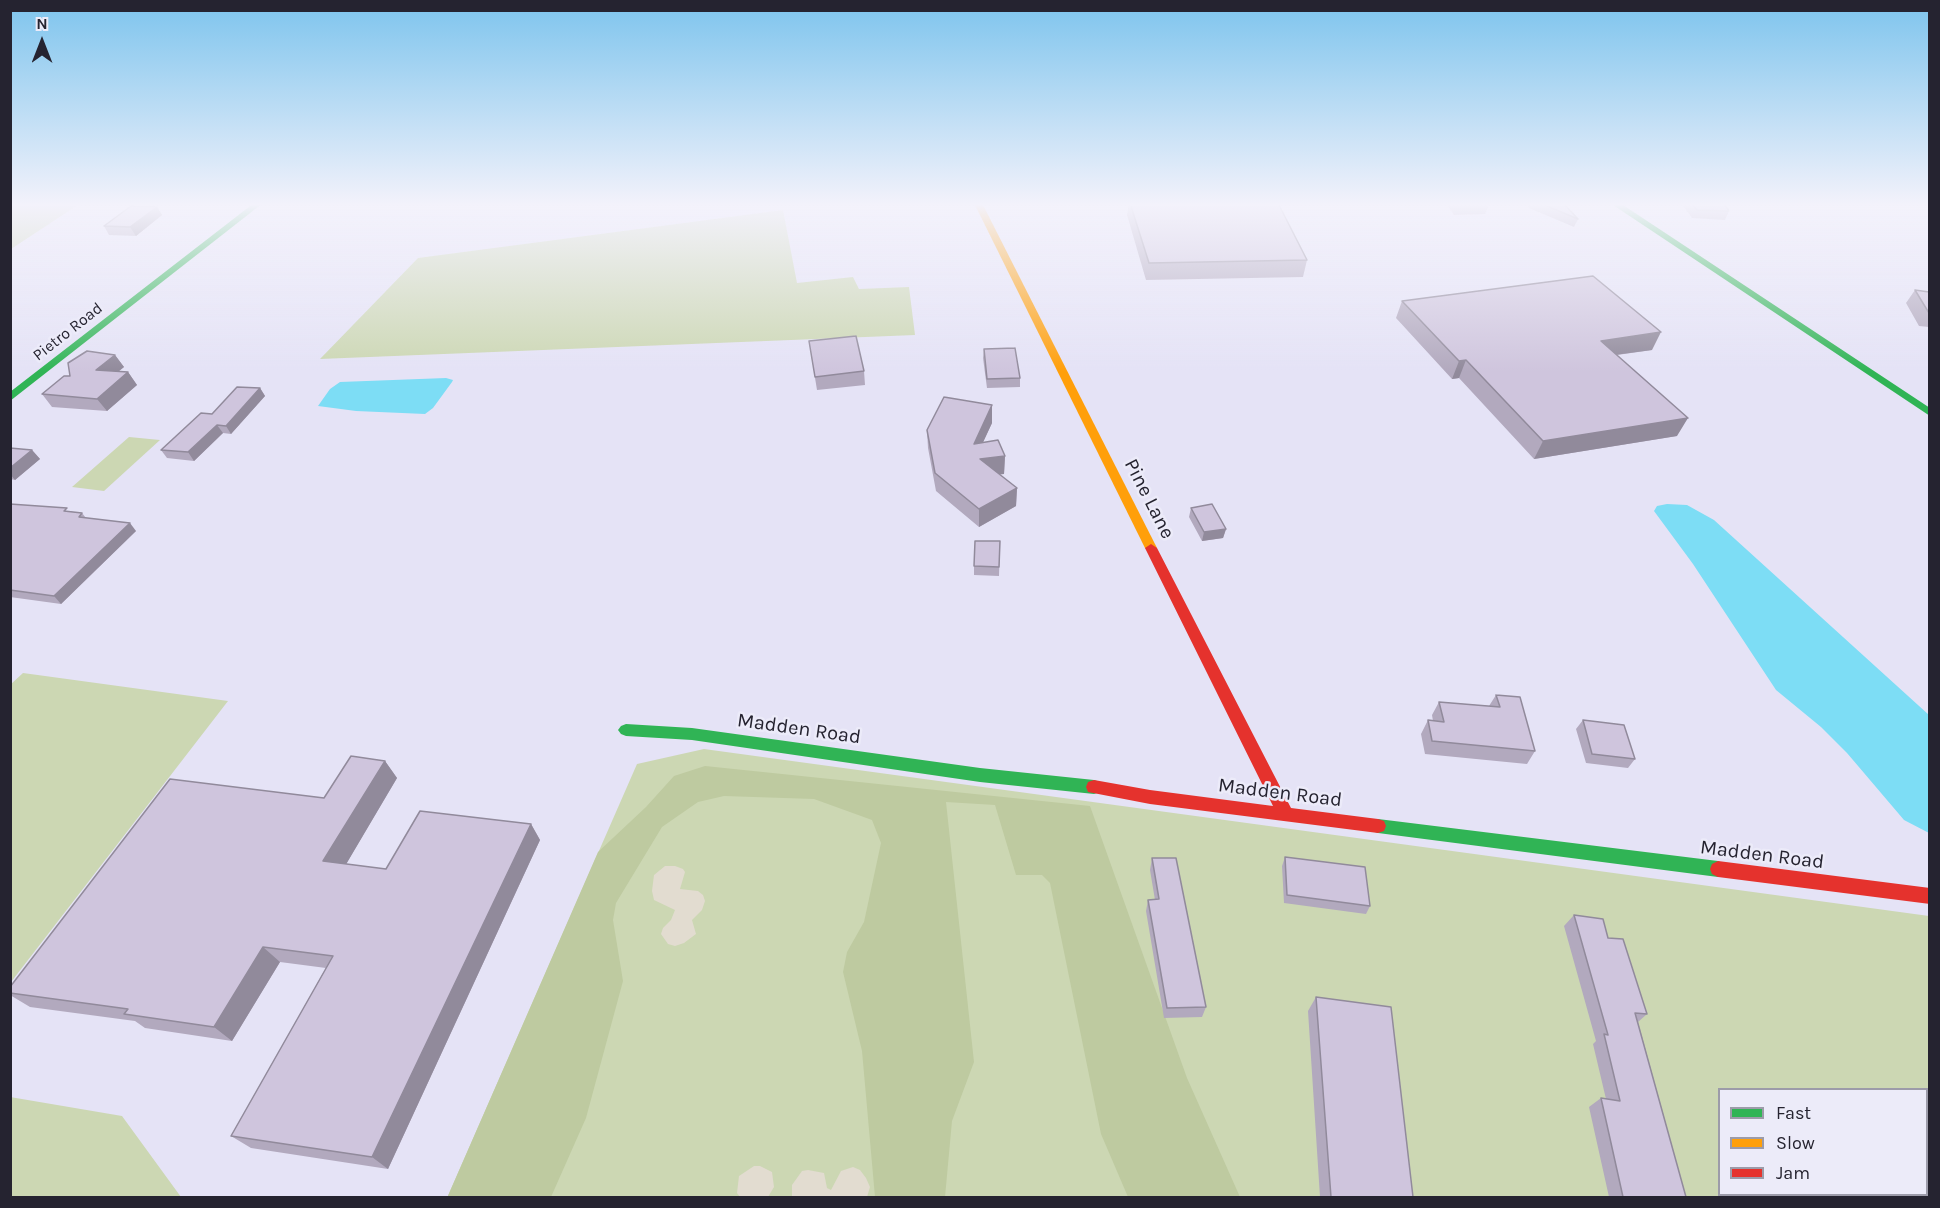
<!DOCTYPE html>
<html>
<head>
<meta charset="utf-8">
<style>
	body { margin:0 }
	#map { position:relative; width:1940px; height:1208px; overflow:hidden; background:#e5e3f6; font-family:Karla,sans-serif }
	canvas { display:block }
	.frame { position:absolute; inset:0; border:12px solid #252330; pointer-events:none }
	.legend { position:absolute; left:1718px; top:1088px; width:210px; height:108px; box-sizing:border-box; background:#ecebf9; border:2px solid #9c9ba9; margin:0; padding:8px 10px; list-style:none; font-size:18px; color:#252330 }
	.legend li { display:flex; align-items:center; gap:12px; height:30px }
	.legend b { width:30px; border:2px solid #9c9ba9 }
	.north { position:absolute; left:12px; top:12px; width:60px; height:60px; -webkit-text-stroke:4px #ecebf9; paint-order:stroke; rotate:0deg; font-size:16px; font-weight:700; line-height:24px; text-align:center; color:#252330 }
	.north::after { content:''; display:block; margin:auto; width:21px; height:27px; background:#252330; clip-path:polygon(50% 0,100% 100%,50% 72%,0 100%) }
</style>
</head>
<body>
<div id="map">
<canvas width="1940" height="1208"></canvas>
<div class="frame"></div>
<ul class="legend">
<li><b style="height:8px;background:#30b455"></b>Fast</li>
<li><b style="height:8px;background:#ff9f0a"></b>Slow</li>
<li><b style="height:8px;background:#e5322d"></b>Jam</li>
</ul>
<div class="north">N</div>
</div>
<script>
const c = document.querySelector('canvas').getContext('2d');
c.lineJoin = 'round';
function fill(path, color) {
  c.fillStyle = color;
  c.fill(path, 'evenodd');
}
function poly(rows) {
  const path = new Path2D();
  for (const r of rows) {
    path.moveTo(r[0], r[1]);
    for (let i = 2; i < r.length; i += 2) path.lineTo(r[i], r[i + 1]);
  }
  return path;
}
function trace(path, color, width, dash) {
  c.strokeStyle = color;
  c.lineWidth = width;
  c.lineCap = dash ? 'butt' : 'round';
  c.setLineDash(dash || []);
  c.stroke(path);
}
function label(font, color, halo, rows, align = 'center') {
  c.font = font + ' Karla,sans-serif';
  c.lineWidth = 5;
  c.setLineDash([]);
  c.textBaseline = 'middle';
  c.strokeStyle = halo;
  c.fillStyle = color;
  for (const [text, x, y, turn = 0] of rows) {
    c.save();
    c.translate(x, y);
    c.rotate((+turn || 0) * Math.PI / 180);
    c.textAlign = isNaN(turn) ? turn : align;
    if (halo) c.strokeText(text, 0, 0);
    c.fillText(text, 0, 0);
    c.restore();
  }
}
fill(poly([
	[11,203,81,203,11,249],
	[783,210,797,283,853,277,859,289,909,287,915,335,320,359,418,258],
	[129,437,160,440,104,491,72,487],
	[23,673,228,701,11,982,10,685],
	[704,749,1929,916,1929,1197,447,1198,637,764],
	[1720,1090,1926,1090,1926,1194,1720,1194],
	[10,1097,122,1116,181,1197,11,1197]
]), '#ccd7b3');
fill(poly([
	[705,766,1090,806,1187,1078,1240,1197,1128,1197,1101,1134,1050,883,1042,875,1016,875,995,805,946,802,974,1062,952,1121,945,1197,875,1197,862,1051,843,972,847,952,864,922,881,843,872,820,814,799,724,796,698,802,662,827,616,903,613,920,623,981,586,1118,551,1197,447,1198,598,852,646,807,674,776]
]), '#becaa0');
fill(poly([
	[665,866,675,866,683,869,685,872,680,889,698,891,703,895,705,901,702,910,692,920,696,934,684,943,675,946,668,944,661,934,663,928,671,920,675,910,654,900,652,891,654,875],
	[754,1166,760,1166,772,1172,774,1187,768,1197,740,1197,737,1193,739,1176],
	[853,1167,860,1170,866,1178,870,1187,867,1197,792,1197,792,1185,802,1171,808,1170,824,1173,827,1188,831,1190,841,1171]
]), '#e2dcd0');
fill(poly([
	[446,378,453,380,452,382,433,408,425,414,356,411,318,406,330,389,340,382],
	[1667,504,1687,505,1714,520,1929,715,1929,833,1904,820,1847,753,1821,727,1776,690,1693,564,1654,511,1657,506]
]), '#7dddf5');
fill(poly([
	[254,203,263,203,10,401,10,392,254,203],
	[1610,203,1620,203,1930,408,1930,416,1610,203],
	[626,724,692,728,980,768,1094,780,1100,782,1102,787,1100,792,1094,794,980,782,692,740,626,736,621,734,618,730,621,726,626,724],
	[1378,819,1718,861,1724,864,1726,869,1724,874,1718,877,1378,833,1372,831,1370,826,1372,821,1378,819]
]), '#30b455');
fill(poly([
	[974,203,982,203,1157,548,1156,551,1151,552,1145,548,974,203]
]), '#ff9f0a');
fill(poly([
	[1151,544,1157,548,1291,808,1378,819,1384,821,1386,826,1384,831,1378,833,1150,804,1088,792,1086,787,1088,782,1094,780,1150,790,1273,806,1145,548,1151,544],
	[1718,861,1930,888,1930,904,1718,877,1712,874,1710,869,1712,864,1718,861]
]), '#e5322d');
fill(poly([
	[1129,203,1278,203,1307,260,1303,277,1146,280,1127,215],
	[1446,203,1490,203,1485,214,1454,215],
	[1526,203,1563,203,1578,219,1574,227,1529,208],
	[1681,203,1723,203,1729,211,1725,220,1692,218],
	[157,207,162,215,136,236,109,235,104,226],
	[1915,290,1929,292,1929,327,1919,326,1906,303],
	[1402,301,1652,350,1617,355,1677,436,1534,459,1459,378,1452,379,1396,318],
	[809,341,864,371,865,385,817,390],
	[984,349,1020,378,1020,387,987,388,983,358],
	[115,355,124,367,118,372,128,372,137,385,107,411,52,407,42,394,70,376],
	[260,388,265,396,231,434,223,433,194,461,167,458,161,450,212,414],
	[992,405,992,423,983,442,1005,456,1004,474,999,474,1017,488,1016,506,979,527,936,491,928,448,927,430],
	[10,448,32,450,40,459,15,480,10,479],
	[10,504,82,513,86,518,136,531,61,604,10,597],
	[1191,508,1226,529,1223,538,1202,541,1189,517],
	[1000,541,999,576,974,575,974,566],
	[1496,695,1535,751,1527,764,1425,754,1421,734,1428,720,1433,721,1432,715,1439,702,1489,706],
	[1583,720,1635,759,1628,768,1586,763,1576,729],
	[385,761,397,778,346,864,386,869,531,824,540,840,388,1169,251,1148,231,1136,326,968,280,962,232,1041,145,1028,135,1021,30,1007,10,995,10,987],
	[1285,857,1370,906,1366,914,1284,903,1282,866],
	[1152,858,1206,1007,1202,1017,1164,1018,1146,911,1148,900,1155,900,1150,870],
	[1574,915,1608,938,1647,1014,1638,1022,1686,1197,1609,1197,1589,1107,1601,1098,1606,1099,1593,1044,1596,1041,1564,926],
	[1316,997,1413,1197,1320,1197,1308,1011]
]), '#b2a9be');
fill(poly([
	[157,207,162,215,136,236,130,227],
	[1661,332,1652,350,1592,358,1601,341],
	[115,355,124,367,105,382,96,370],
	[1466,360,1459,378,1452,379,1459,361],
	[128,372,137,385,107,411,97,399],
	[260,388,265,396,231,434,226,426],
	[992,405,992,423,974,462,974,444],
	[1688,418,1677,436,1534,459,1543,441],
	[217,425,223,433,194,461,188,452],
	[32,450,40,459,15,480,10,474,10,468],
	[1005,456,1004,474,980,477,980,459],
	[1017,488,1016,506,979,527,979,509],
	[130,523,136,531,61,604,54,596],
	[1226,529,1223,538,1202,541,1204,532],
	[385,761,397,778,338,878,323,861],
	[531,824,540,840,388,1169,372,1157],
	[263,947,280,962,232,1041,214,1027]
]), '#918a9b');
const building = poly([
	[1130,203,1278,203,1307,260,1149,263,1130,203],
	[1540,203,1563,203,1578,219,1540,203],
	[1691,203,1723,203,1729,211,1697,210,1691,203],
	[131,206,157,207,130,227,104,226,131,206],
	[1593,276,1661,332,1601,341,1688,418,1543,441,1466,360,1459,361,1402,301,1593,276],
	[1915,290,1929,292,1929,313,1915,290],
	[856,336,864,371,815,377,809,341,856,336],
	[1015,348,1020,378,987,379,984,349,1015,348],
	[87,351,115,355,96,370,128,372,97,399,42,394,64,376,70,376,68,363,87,351],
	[237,387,260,388,226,426,217,425,188,452,161,450,201,413,212,414,237,387],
	[944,397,992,405,974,444,998,440,1005,456,980,459,1017,488,979,509,935,473,927,430,944,397],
	[10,448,32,450,10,468,10,448],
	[10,504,67,508,64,511,82,513,79,517,130,523,54,596,10,590,10,504],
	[1212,504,1226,529,1204,532,1191,508,1212,504],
	[975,541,1000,541,999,567,974,566,975,541],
	[1496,695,1520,697,1535,751,1432,741,1428,720,1444,722,1439,702,1500,707,1496,695],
	[1583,720,1624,725,1635,759,1592,754,1583,720],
	[351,756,385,761,323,861,386,869,420,811,531,824,372,1157,231,1136,333,956,263,947,214,1027,124,1014,128,1009,10,993,10,987,170,779,324,798,351,756],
	[1285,857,1365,867,1370,906,1287,895,1285,857],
	[1152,858,1176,858,1206,1007,1167,1008,1148,900,1159,899,1152,858],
	[1574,915,1603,919,1608,938,1623,939,1647,1014,1635,1013,1686,1197,1623,1197,1601,1098,1620,1101,1604,1034,1608,1035,1574,915],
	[1316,997,1391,1007,1413,1197,1331,1197,1316,997]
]);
fill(building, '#cfc5dd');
trace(building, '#918a9b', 1.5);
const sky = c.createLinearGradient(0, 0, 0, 372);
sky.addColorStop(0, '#7dc4ed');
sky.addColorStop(0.55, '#f3f2fb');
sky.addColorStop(1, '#f3f2fb00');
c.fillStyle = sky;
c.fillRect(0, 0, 1940, 372);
label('16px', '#252330', '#ecebf9', [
	["Pietro Road",68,332,-38]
]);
label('20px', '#252330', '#ecebf9', [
	["Pine Lane",1149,499,63],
	["Madden Road",799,729,8],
	["Madden Road",1280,793,7],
	["Madden Road",1762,855,7]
]);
</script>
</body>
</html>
